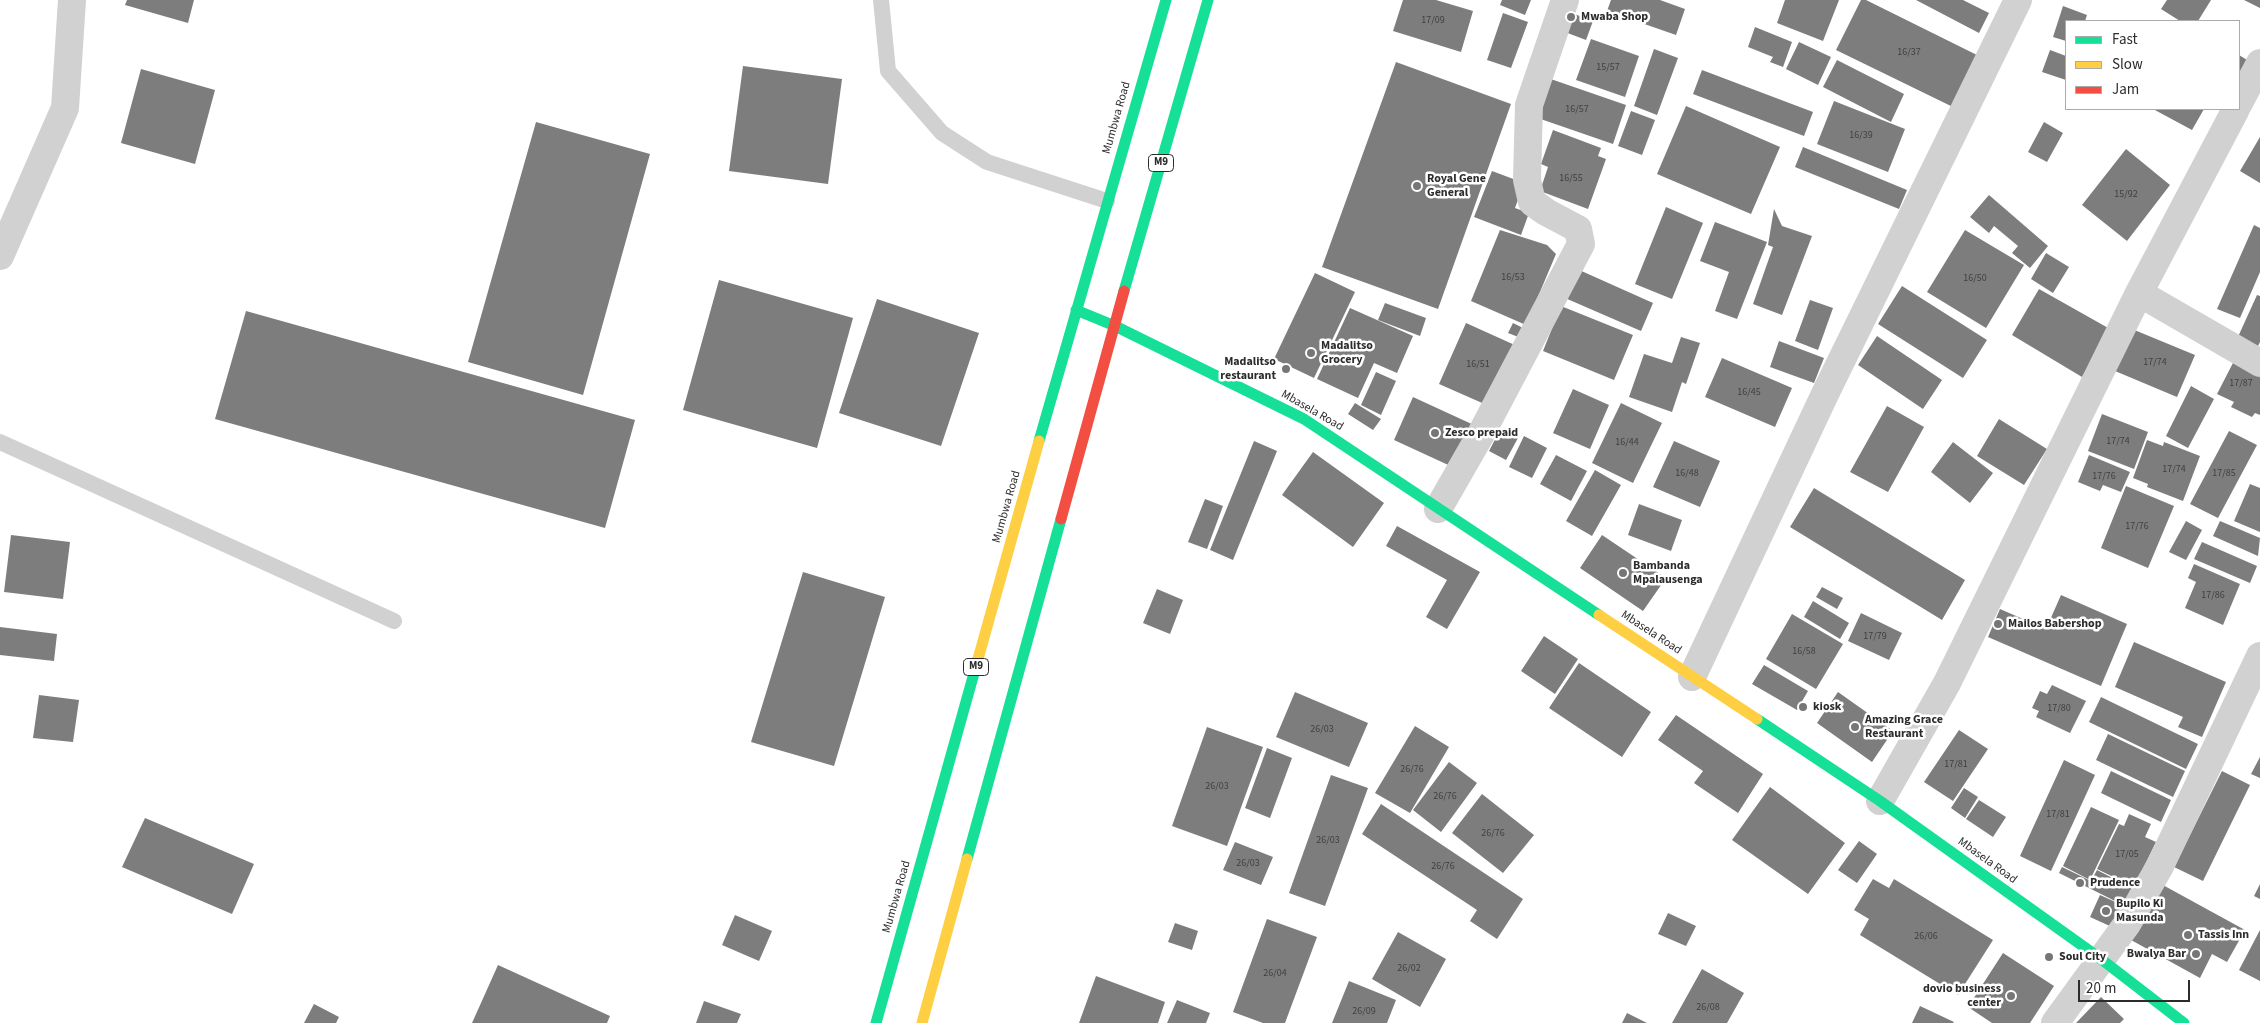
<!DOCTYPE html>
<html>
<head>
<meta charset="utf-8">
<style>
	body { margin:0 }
	#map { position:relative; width:2260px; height:1023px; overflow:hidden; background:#fff; font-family:"Source Sans 3",sans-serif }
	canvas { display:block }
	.legend { position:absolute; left:2065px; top:20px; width:175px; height:90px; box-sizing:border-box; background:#fff; border:1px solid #ababab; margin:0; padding:6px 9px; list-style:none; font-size:15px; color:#2c2c2c }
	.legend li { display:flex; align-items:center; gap:10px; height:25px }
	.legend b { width:25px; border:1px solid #ababab }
	.scale { position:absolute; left:2078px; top:980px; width:112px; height:22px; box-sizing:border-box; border:2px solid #2c2c2c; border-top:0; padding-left:6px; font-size:15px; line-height:18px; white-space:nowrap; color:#2c2c2c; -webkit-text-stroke:4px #fff; paint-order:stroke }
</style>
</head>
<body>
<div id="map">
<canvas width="2260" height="1023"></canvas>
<ul class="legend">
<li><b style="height:6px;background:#16e098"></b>Fast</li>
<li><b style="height:6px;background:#ffcf43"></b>Slow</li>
<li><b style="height:6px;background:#f24e42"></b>Jam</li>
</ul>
<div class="scale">20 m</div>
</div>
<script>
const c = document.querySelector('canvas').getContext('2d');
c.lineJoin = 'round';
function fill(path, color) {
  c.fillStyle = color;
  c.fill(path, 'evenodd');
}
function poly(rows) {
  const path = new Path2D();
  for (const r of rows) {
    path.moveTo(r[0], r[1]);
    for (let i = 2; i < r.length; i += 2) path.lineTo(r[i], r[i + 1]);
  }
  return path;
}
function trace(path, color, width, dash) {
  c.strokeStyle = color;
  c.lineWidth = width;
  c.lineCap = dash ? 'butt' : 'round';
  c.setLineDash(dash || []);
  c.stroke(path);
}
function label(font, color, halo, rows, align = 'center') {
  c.font = font + ' "Source Sans 3",sans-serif';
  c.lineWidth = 5;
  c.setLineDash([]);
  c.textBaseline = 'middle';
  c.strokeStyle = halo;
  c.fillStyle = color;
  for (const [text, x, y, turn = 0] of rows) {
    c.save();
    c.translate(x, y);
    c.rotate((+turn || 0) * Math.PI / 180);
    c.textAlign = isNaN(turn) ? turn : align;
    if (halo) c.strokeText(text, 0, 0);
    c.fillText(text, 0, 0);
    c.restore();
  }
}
fill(poly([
	[127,0,194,0,188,23,125,5],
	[1403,0,1436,0,1473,11,1461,52,1393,31],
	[1502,0,1531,0,1525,15,1500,5],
	[1611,0,1660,0,1685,9,1676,35,1607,11],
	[1785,0,1839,0,1823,41,1777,23],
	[1861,0,1866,0,1981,57,1955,108,1836,50],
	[1916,0,1963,0,1989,13,1979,33],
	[2167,0,2211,0,2198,21,2180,21,2161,9],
	[2244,0,2260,0,2260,8],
	[2063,6,2087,15,2085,21,2066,21,2066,41,2053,37],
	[1564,10,1593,21,1586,40,1557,29],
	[1503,13,1528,22,1511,68,1487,60],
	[1755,27,1792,42,1783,67,1770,62,1773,57,1748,47],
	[1591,39,1639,56,1625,97,1576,80],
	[1799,42,1831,57,1818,85,1786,69],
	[1654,49,1678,58,1657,115,1634,106],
	[2050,50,2066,56,2066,80,2042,72],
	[2239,55,2252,63,2239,87],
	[1837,60,1904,94,1891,122,1823,87],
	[1396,62,1511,104,1438,309,1322,267],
	[743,66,842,79,828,184,729,171],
	[141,69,215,90,195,164,121,143],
	[1702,70,1813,112,1804,136,1693,94],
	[1542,76,1626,105,1613,144,1529,115],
	[1834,101,1905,129,1888,172,1817,144],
	[1686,106,1780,147,1751,214,1657,174],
	[2153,109,2204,109,2192,130],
	[1631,111,1655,120,1642,155,1618,146],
	[536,122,650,154,583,395,468,362],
	[2044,122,2063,133,2047,162,2028,152],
	[1553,130,1601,148,1598,156,1606,159,1588,209,1540,191,1548,167,1541,164],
	[2260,137,2260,183,2240,171],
	[1803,147,1907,190,1899,209,1795,167],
	[2126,149,2170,185,2127,241,2082,205],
	[1492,171,1524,183,1515,208,1529,213,1521,235,1474,217],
	[1989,195,2048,246,2030,268,2012,253,2018,246,1994,226,1989,233,1970,217],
	[1666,207,1703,223,1672,299,1635,284],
	[1774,209,1782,226,1812,236,1782,315,1753,304,1773,247,1768,245],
	[1715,222,1767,242,1737,319,1715,311,1729,272,1700,261],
	[2254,225,2260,228,2260,272,2240,318,2217,309],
	[1500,230,1547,245,1556,254,1526,325,1471,301],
	[1965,230,2024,265,1986,328,1927,292],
	[2046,253,2069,267,2053,293,2031,279],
	[1577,269,1653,303,1641,331,1565,298],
	[1315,273,1355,292,1314,378,1274,359],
	[719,280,853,318,817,448,683,410],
	[1902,286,1987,340,1963,378,1878,324],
	[2039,289,2110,329,2082,377,2012,335],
	[2257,295,2260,296,2260,342,2257,348,2237,339],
	[877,299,979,333,941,446,839,413],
	[1810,300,1833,308,1818,350,1795,341],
	[1385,303,1426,318,1420,336,1378,320],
	[1561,306,1633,335,1614,380,1543,351],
	[1350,308,1413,336,1397,373,1374,363,1358,398,1317,379],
	[246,311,635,420,605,528,215,419],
	[1466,323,1517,346,1489,406,1439,384],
	[1513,323,1525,329,1521,338,1508,333],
	[2132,329,2195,355,2177,397,2115,371],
	[1877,336,1942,380,1923,409,1858,365],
	[1681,337,1700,343,1686,384,1682,382,1672,412,1629,397,1644,354,1672,363],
	[1779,341,1824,358,1814,383,1770,367],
	[1722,358,1792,388,1775,427,1705,397],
	[2234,361,2260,374,2260,415,2255,413,2252,417,2231,407,2234,402,2217,394],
	[1376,372,1396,381,1381,415,1361,405],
	[2191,386,2214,399,2188,448,2166,436],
	[1573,389,1609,405,1590,449,1553,433],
	[1413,397,1476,426,1457,469,1394,440],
	[1355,403,1381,419,1373,430,1348,414],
	[1621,403,1662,423,1633,483,1592,463],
	[1887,406,1924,427,1888,492,1850,472],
	[2102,414,2148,432,2134,469,2088,451],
	[1999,419,2047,449,2024,485,1977,456],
	[1501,428,1518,438,1506,460,1489,451],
	[2229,431,2257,445,2218,518,2190,504],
	[1524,436,1547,448,1532,478,1509,467],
	[2147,440,2163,446,2164,442,2200,456,2183,501,2147,487,2148,484,2133,478],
	[1254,441,1277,451,1233,560,1210,550],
	[1674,441,1720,461,1700,507,1653,487],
	[1953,442,1993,473,1970,503,1931,472],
	[1313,452,1384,503,1353,547,1282,495],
	[1556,455,1587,471,1571,501,1540,484],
	[2089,455,2130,472,2121,492,2103,485,2100,491,2078,482],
	[1595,470,1621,485,1592,536,1566,521],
	[2250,484,2260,488,2260,532,2234,521],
	[2126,486,2174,506,2148,568,2101,548],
	[1814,488,1965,580,1942,620,1790,527],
	[1205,499,1223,506,1207,549,1188,542],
	[1639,504,1682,520,1671,551,1628,535],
	[2186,521,2202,530,2186,560,2169,552],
	[2220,521,2260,538,2258,556,2213,536],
	[1397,526,1480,572,1447,629,1426,617,1447,580,1386,546],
	[11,535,70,542,63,599,4,592],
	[1602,535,1666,578,1643,611,1580,568],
	[2202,542,2257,566,2250,583,2194,559],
	[2194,564,2240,584,2223,625,2185,608,2196,582,2188,578],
	[803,572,885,597,834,766,751,742],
	[1822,587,1843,598,1837,609,1816,597],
	[1157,589,1183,600,1170,634,1143,623],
	[2061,595,2127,624,2101,686,1988,637,2000,609,2046,629],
	[1813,601,1849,623,1840,639,1804,617],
	[1861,613,1902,633,1889,660,1848,641],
	[1792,614,1843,644,1816,689,1766,659],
	[0,627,57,634,54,661,0,655],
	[1544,636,1578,659,1555,694,1521,671],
	[2134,642,2226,682,2202,737,2178,727,2183,717,2115,687],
	[1579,663,1651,712,1622,757,1549,708],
	[1764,665,1808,691,1797,710,1752,684],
	[2052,685,2086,701,2070,733,2036,717,2039,711,2032,708,2040,691,2047,694],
	[1295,692,1368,723,1349,767,1276,737],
	[1838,692,1893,731,1872,762,1817,723],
	[39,695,79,700,73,742,33,738],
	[2101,697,2198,744,2186,769,2089,722],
	[1676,715,1763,774,1738,813,1694,783,1703,771,1658,740],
	[1415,726,1449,747,1410,813,1375,793],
	[1207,727,1263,747,1227,846,1172,826],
	[1959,730,1988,749,1953,801,1924,782],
	[2108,734,2185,771,2173,797,2096,760],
	[1267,748,1292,758,1270,818,1245,808],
	[2260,757,2260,778,2251,774],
	[2064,760,2095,775,2051,871,2020,856],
	[1449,762,1477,783,1441,832,1413,810],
	[2111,771,2171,800,2161,822,2101,793],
	[2222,771,2250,785,2203,881,2174,867],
	[1331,775,1368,788,1325,906,1289,893],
	[1770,787,1845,843,1808,894,1732,840],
	[1964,788,1978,797,1965,818,1951,808],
	[1482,794,1534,835,1503,873,1452,833],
	[1979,800,2006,817,1993,837,1966,819],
	[1381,804,1523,899,1497,939,1470,921,1477,910,1362,834],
	[2091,807,2119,820,2090,880,2063,866],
	[2129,814,2151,824,2145,837,2156,842,2134,887,2097,869,2119,824,2124,826],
	[145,818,254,864,232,914,122,867],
	[1859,841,1877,854,1857,883,1838,870],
	[1235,842,1273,857,1261,885,1223,870],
	[2062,867,2091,881,2097,870,2132,888,2123,905,2059,873],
	[1873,879,1889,888,1894,879,1993,940,1958,995,1860,935,1869,919,1854,910],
	[2161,884,2245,930,2227,962,2212,954,2200,978,2131,940],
	[2260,884,2260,899,2254,896],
	[2100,895,2122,905,2112,927,2090,917],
	[1668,913,1696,926,1686,946,1658,934],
	[735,915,772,931,759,961,722,945],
	[1267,919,1317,937,1285,1023,1263,1023,1233,1012],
	[1175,923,1198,931,1192,950,1168,942],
	[2260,930,2260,981,2239,970],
	[1398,932,1446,959,1420,1007,1372,979],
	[2003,953,2054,986,2030,1023,1992,1023,1968,1007],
	[498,965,610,1016,607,1023,472,1023],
	[1702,969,1744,993,1727,1023,1672,1023],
	[1096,976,1165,1002,1158,1023,1079,1023],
	[1349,981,1396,1000,1387,1023,1332,1023],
	[2101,997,2124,1019,2120,1023,2076,1023],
	[1177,1000,1210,1013,1206,1023,1167,1023],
	[704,1001,741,1014,737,1023,696,1023],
	[314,1004,339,1017,336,1023,304,1023],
	[1920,1006,1954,1022,1953,1023,1912,1023],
	[1627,1013,1647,1023,1622,1023]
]), '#7d7d7d');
trace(poly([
	[881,0,888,71,942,133,987,162,1107,201],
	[0,442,394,621]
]), '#d1d1d1', 16);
trace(poly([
	[2239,103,2260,63],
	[0,256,65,108,72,0],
	[2139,293,2260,363],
	[1438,509,1481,434,1581,244,1578,229,1546,212,1532,202,1527,180,1529,105,1565,0],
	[1692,677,1825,394,2018,0],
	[1880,801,1947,683,2139,293,2236,109],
	[2055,1023,2127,924,2160,866,2260,656]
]), '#d1d1d1', 28);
trace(poly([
	[1124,291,1208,0],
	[1076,310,1115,326,1304,419,1599,615],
	[1039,441,1166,0],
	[1757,719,1880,801,2101,959,2184,1023],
	[967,859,1061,519],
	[876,1023,978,659]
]), '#16e098', 11);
trace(poly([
	[1599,615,1757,719],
	[978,659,1039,441],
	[922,1023,967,859]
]), '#ffcf43', 11);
trace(poly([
	[1061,519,1124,291]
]), '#f24e42', 11);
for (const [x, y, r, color] of [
	[1571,17,5,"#767676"],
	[1417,186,5,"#767676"],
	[1311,353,5,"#767676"],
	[1286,369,5,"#767676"],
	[1435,433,5,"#767676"],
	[1623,573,5,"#767676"],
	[1998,624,5,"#767676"],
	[1803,707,5,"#767676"],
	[1855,727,5,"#767676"],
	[2080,883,5,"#767676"],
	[2106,911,5,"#767676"],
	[2188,935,5,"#767676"],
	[2196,954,5,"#767676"],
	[2049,957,5,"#767676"],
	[2011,996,5,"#767676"]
]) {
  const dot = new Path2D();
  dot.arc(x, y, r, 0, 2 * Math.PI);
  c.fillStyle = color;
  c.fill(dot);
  trace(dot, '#fff', 2);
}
label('10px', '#404040', null, [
	["17/09",1433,21],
	["16/37",1909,53],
	["15/57",1608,68],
	["16/57",1577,110],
	["16/39",1861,136],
	["16/55",1571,179],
	["15/92",2126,195],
	["16/53",1513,278],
	["16/50",1975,279],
	["17/74",2155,363],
	["16/51",1478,365],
	["17/87",2241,384],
	["16/45",1749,393],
	["17/74",2118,442],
	["16/44",1627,443],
	["17/74",2174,470],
	["16/48",1687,474],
	["17/85",2224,474],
	["17/76",2104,477],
	["17/76",2137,527],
	["17/86",2213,596],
	["17/79",1875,637],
	["16/58",1804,652],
	["17/80",2059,709],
	["26/03",1322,730],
	["17/81",1956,765],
	["26/76",1412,770],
	["26/03",1217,787],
	["26/76",1445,797],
	["17/81",2058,815],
	["26/76",1493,834],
	["26/03",1328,841],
	["17/05",2127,855],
	["26/03",1248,864],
	["26/76",1443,867],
	["26/06",1926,937],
	["26/02",1409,969],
	["26/04",1275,974],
	["26/08",1708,1008],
	["26/09",1364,1012]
]);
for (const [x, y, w] of [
	[1161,163,25],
	[976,667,25]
]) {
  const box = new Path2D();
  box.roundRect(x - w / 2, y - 8.5, w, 17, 4);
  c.fillStyle = '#fff';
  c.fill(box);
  trace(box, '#2c2c2c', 1);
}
label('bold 11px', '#2c2c2c', null, [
	["M9",1161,163],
	["M9",976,667]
]);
label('bold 12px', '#2c2c2c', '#fff', [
	["Mwaba Shop",1581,17],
	["Royal Gene",1427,179],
	["General",1427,193],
	["Madalitso",1321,346],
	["Grocery",1321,360],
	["Madalitso",1276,362,"right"],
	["restaurant",1276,376,"right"],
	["Zesco prepaid",1445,433],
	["Bambanda",1633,566],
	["Mpalausenga",1633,580],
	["Mailos Babershop",2008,624],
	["kiosk",1813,707],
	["Amazing Grace",1865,720],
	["Restaurant",1865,734],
	["Prudence",2090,883],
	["Bupilo Ki",2116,904],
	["Masunda",2116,918],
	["Tassis Inn",2198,935],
	["Bwalya Bar",2186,954,"right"],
	["Soul City",2059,957],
	["dovio business",2001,989,"right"],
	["center",2001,1003,"right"]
], 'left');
label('12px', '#2c2c2c', '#fff', [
	["Mumbwa Road",1117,118,-74],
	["Mbasela Road",1312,411,30],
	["Mumbwa Road",1007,507,-74],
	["Mbasela Road",1651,633,33],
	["Mbasela Road",1987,861,36],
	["Mumbwa Road",897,897,-74]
]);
</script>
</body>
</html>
